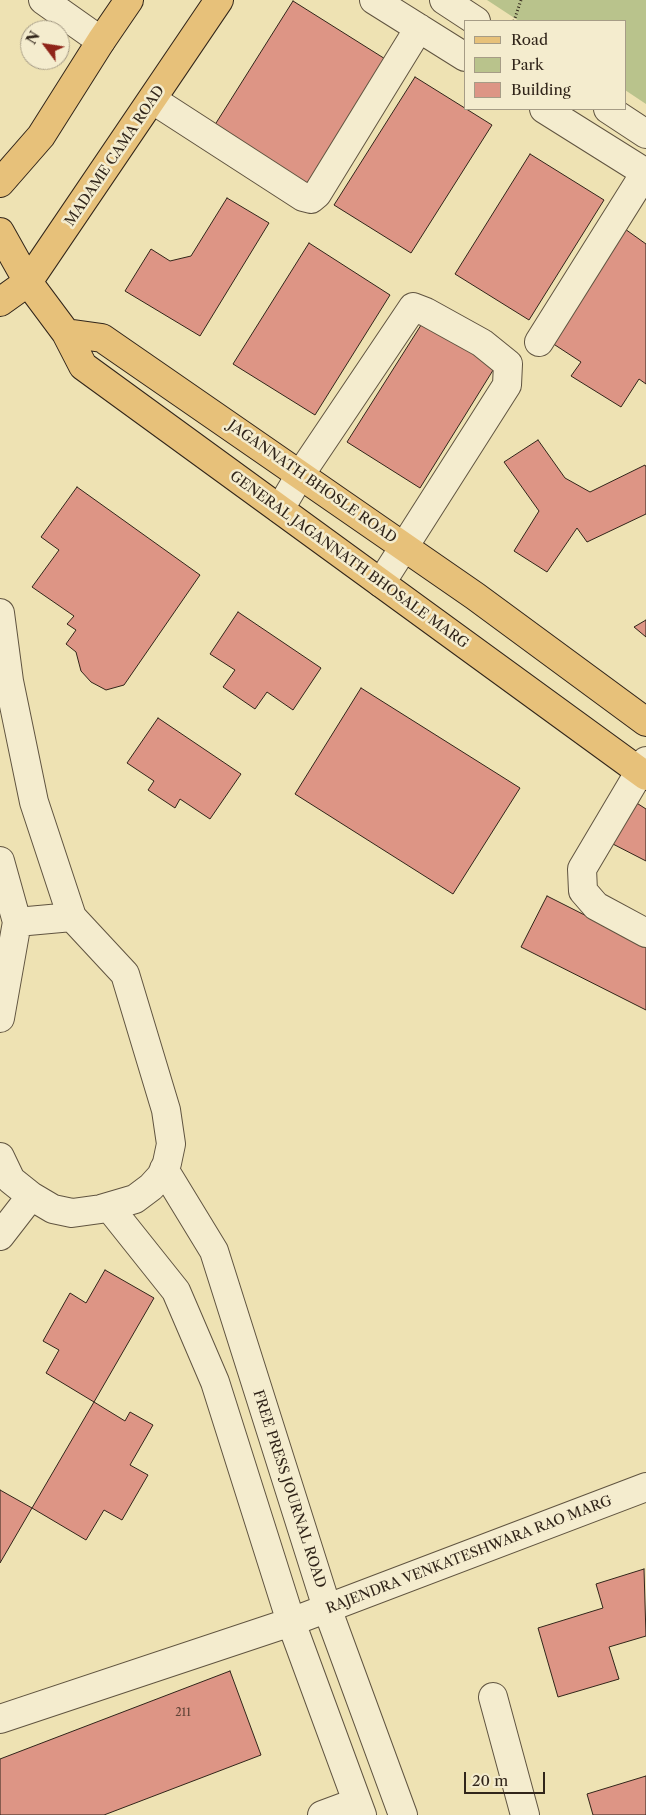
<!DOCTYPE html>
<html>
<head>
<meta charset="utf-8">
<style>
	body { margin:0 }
	#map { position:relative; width:646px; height:1815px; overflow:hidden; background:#eee2b3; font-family:"Libre Caslon Text",serif }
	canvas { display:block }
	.legend { position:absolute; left:464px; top:20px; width:162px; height:90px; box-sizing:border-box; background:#f4ecce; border:1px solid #a69c86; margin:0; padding:6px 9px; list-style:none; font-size:15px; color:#31251a }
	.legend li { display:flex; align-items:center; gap:10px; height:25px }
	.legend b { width:25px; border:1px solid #a69c86 }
	.north { position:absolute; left:20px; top:20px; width:50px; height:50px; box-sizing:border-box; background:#f4ecce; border:1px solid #a69c86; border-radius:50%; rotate:301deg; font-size:14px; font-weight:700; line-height:20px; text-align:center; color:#31251a }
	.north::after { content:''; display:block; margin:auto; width:18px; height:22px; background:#8f2418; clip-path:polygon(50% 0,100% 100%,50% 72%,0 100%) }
	.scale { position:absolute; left:464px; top:1772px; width:81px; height:22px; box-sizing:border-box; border:2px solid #31251a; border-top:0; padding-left:6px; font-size:15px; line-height:18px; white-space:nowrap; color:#31251a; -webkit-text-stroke:4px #f4ecce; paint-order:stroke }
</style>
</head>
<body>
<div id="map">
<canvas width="646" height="1815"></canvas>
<ul class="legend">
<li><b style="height:6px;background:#e7c17a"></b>Road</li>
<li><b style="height:14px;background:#b9c38c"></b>Park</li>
<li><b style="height:14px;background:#dd9585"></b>Building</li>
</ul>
<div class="north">N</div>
<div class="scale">20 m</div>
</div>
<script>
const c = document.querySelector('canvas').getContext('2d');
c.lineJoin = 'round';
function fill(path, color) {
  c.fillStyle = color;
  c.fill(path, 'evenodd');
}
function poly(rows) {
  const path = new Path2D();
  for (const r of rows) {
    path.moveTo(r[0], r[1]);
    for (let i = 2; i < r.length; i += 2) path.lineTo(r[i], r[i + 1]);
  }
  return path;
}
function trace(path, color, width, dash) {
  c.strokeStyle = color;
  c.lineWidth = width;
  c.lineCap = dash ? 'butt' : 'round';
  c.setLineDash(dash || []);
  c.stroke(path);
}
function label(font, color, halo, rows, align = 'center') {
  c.font = font + ' "Libre Caslon Text",serif';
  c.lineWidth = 5;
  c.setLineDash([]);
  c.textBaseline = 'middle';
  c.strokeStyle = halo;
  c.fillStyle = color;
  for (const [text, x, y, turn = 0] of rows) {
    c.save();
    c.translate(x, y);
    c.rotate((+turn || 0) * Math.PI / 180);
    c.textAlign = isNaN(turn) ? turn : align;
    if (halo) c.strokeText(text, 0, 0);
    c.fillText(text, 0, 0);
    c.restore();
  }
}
fill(poly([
	[487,0,646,0,646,104,625,90,625,21,519,21]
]), '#b9c38c');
const building = poly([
	[293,1,390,62,308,192,211,131,293,1],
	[415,77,492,125,411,253,334,205,415,77],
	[530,154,604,200,529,320,455,274,530,154],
	[227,198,269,223,200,336,125,291,151,249,170,261,191,256,227,198],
	[625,229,646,244,646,384,639,379,621,407,571,376,581,362,552,343,625,229],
	[309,243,390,295,315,415,233,364,309,243],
	[423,322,495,367,420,488,347,442,423,322],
	[538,440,565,478,590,492,645,465,646,467,646,514,587,542,577,528,547,572,514,551,539,511,504,462,538,440],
	[77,487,200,575,124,685,106,690,91,682,81,671,76,652,66,644,76,630,67,624,74,616,32,587,59,550,41,537,77,487],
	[238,612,321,668,293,710,267,692,255,709,223,687,235,670,210,654,238,612],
	[646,620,646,637,634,627,646,620],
	[361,688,520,788,453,894,295,794,361,688],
	[158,718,241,774,210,819,180,799,175,808,148,790,154,781,127,763,158,718],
	[632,800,646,809,646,861,609,842,632,800],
	[547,896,646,946,646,1010,521,947,547,896],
	[105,1270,154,1298,94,1402,46,1373,59,1350,43,1341,70,1293,86,1303,105,1270],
	[94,1402,125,1421,130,1412,153,1425,130,1465,148,1475,122,1520,104,1510,86,1540,32,1508,94,1402],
	[0,1490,32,1508,0,1563,0,1490],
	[644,1569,646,1636,609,1647,619,1679,558,1697,538,1628,603,1608,596,1584,644,1569],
	[230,1671,261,1755,104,1815,0,1815,0,1759,230,1671],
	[646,1776,646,1815,593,1815,587,1794,646,1776]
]);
fill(building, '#dd9585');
trace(building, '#31251a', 1);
const minor = poly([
	[43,0,101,41],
	[374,0,465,57],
	[444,0,476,21],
	[153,100,303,197,311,199,317,194,419,28],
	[544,109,646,173],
	[608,109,646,134],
	[539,342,645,173],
	[280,509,300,475,413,307,426,312,482,343,508,364,507,385,381,583],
	[0,613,9,681,34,802,72,917,125,974,166,1110,171,1144,167,1163,161,1176,151,1187,135,1199,101,1209,72,1213,53,1209,31,1196,11,1180,0,1157],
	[646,761,582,869,583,891,596,906,646,933],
	[0,861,17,922,0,1018],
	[17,922,72,917],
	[164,1169,214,1251,327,1608,403,1815],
	[109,1207,176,1291,215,1382,291,1622,362,1815],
	[0,1236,31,1196],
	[493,1697,525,1815],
	[0,1719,291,1622,646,1487],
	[322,1815,357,1802]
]);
const major = poly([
	[0,183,41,136,101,41,129,0],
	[0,232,28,282,66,333,83,366,646,776],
	[0,302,28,282,219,0],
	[66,333,102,338,475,596,646,722]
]);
trace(minor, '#605440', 30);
trace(major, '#31251a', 30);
trace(poly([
	[514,21,521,0]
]), '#31251a', 3, [1, 2.5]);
trace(minor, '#f4ecce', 28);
trace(major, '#e7c17a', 28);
label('11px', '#5c4135', null, [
	["211",183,1713]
]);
label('14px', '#31251a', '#f4ecce', [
	["MADAME CAMA ROAD",115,156,-56],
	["JAGANNATH BHOSLE ROAD",312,482,35],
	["GENERAL JAGANNATH BHOSALE MARG",349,560,36],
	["FREE PRESS JOURNAL ROAD",289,1489,72],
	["RAJENDRA VENKATESHWARA RAO MARG",469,1555,-21]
]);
</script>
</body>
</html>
